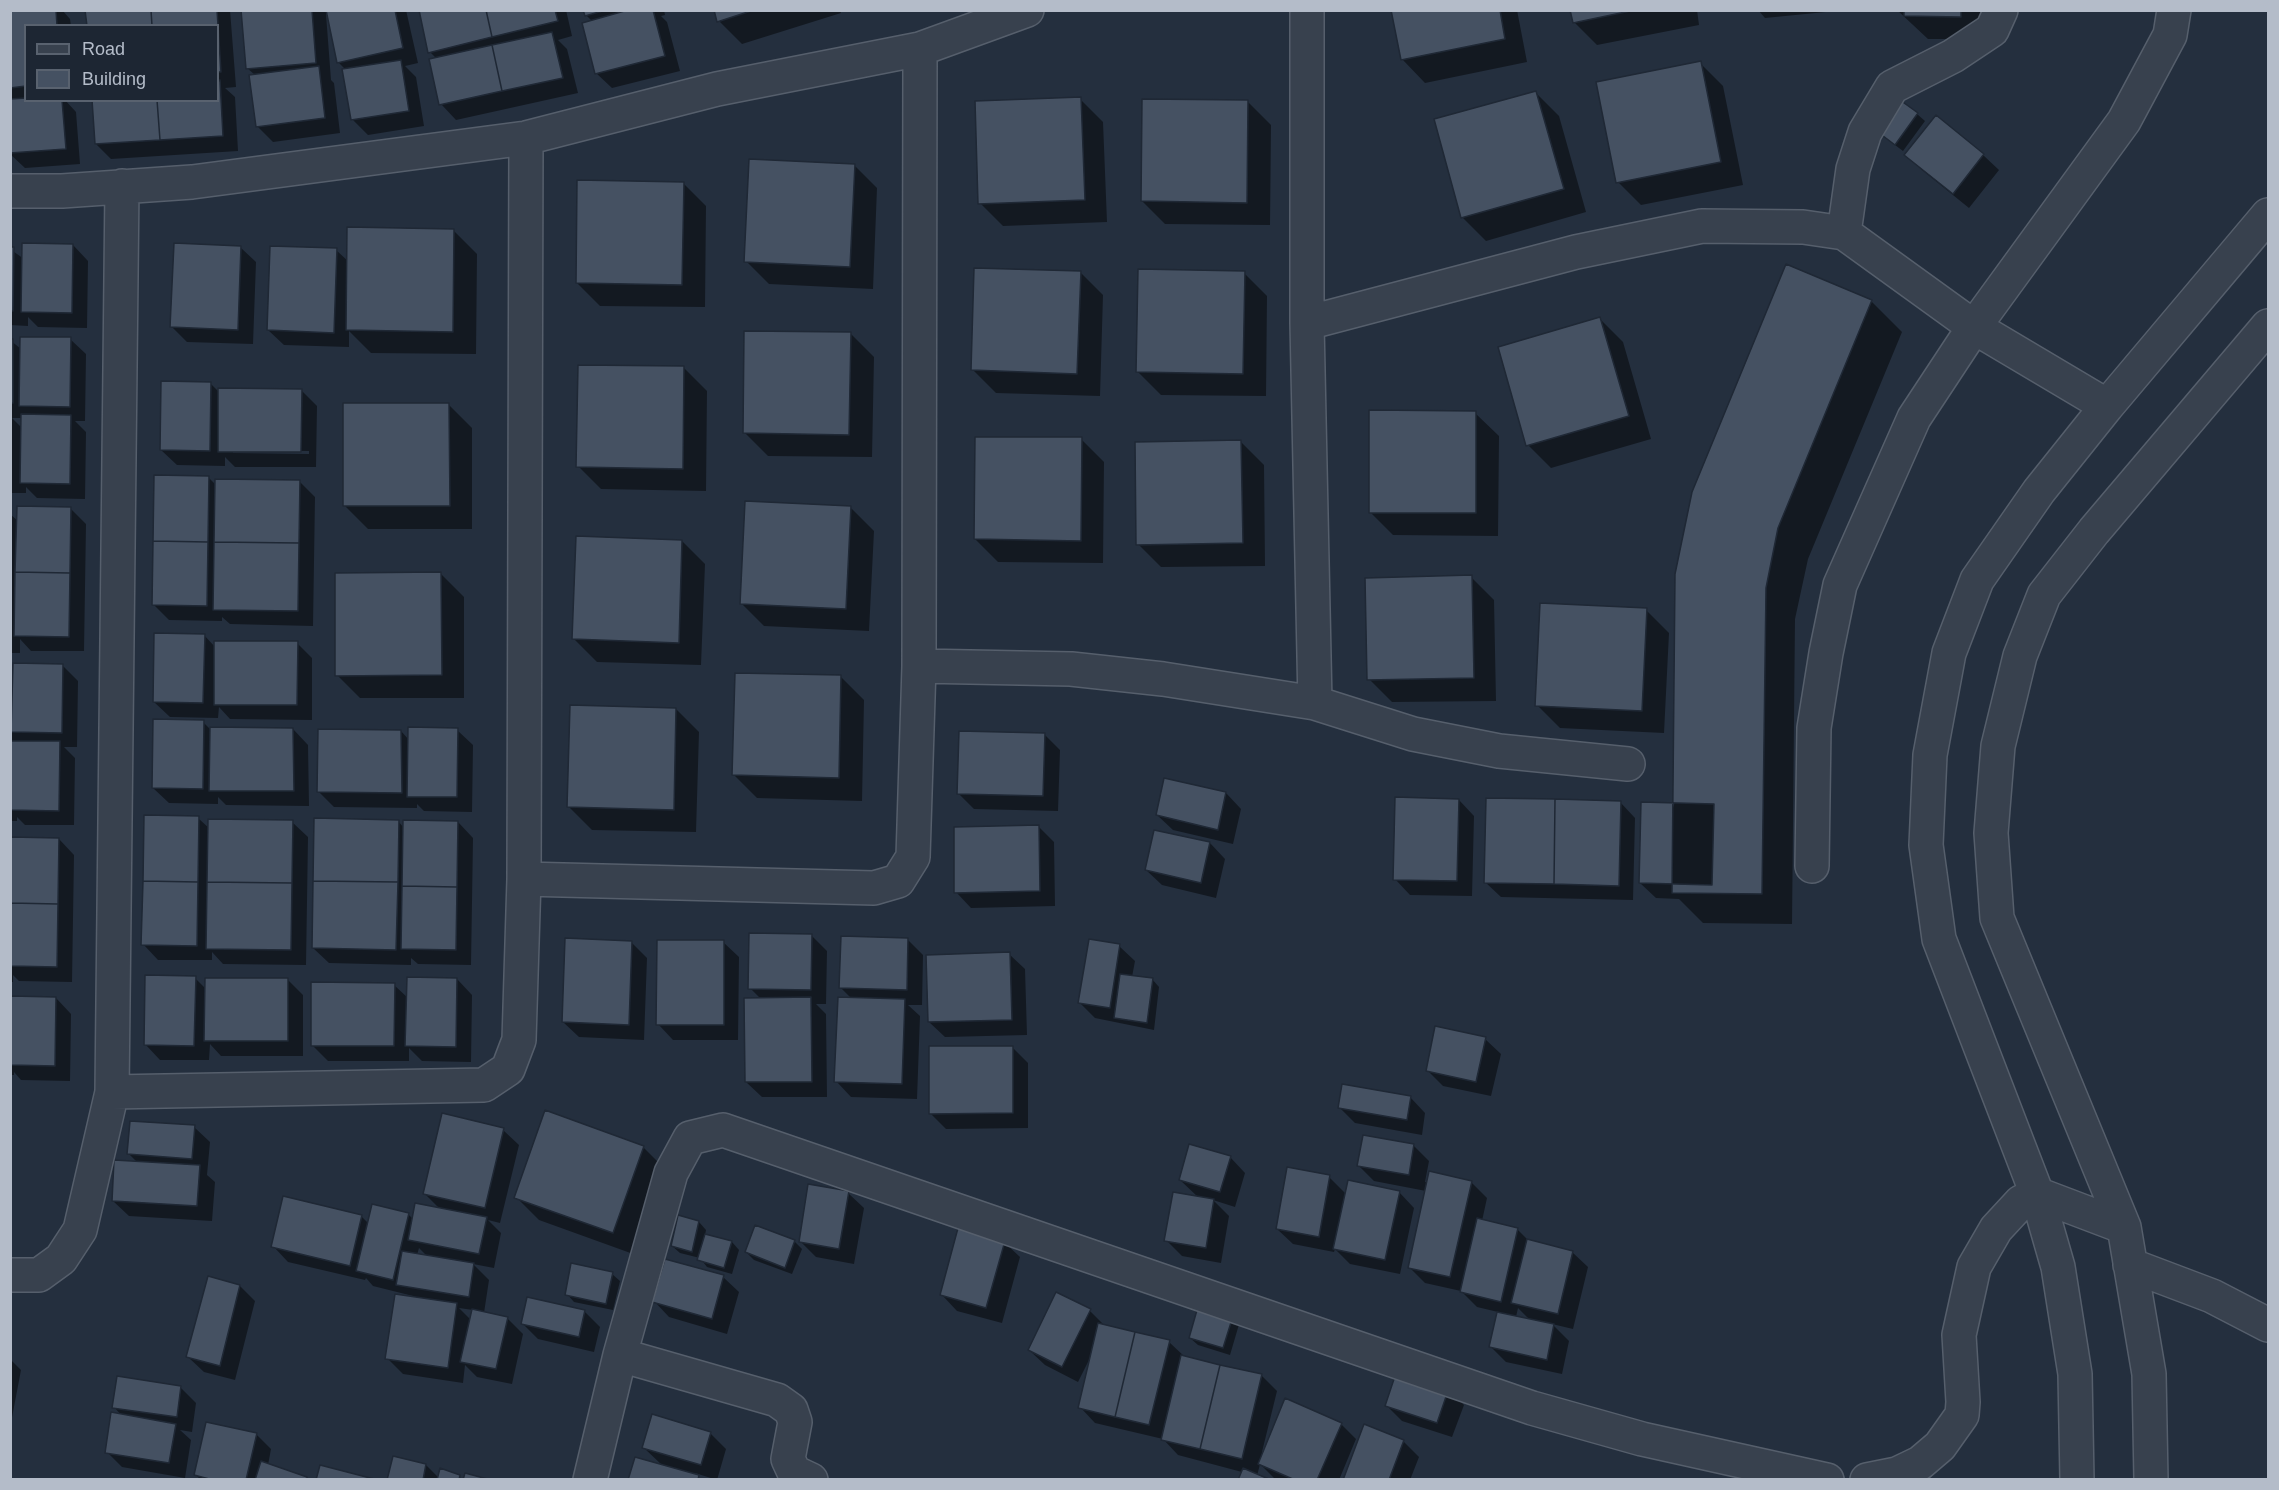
<!DOCTYPE html>
<html>
<head>
<meta charset="utf-8">
<style>
	body { margin:0 }
	#map { position:relative; width:2279px; height:1490px; overflow:hidden; background:#242f3e; font-family:Arial,sans-serif }
	canvas { display:block }
	.frame { position:absolute; inset:0; border:12px solid #b4bcc9; pointer-events:none }
	.legend { position:absolute; left:24px; top:24px; width:195px; height:78px; box-sizing:border-box; background:#1d2633; border:2px solid #59626f; margin:0; padding:8px 10px; list-style:none; font-size:18px; color:#b4bcc9 }
	.legend li { display:flex; align-items:center; gap:12px; height:30px }
	.legend b { width:30px; border:2px solid #59626f }
</style>
</head>
<body>
<div id="map">
<canvas width="2279" height="1490"></canvas>
<div class="frame"></div>
<ul class="legend">
<li><b style="height:8px;background:#38414e"></b>Road</li>
<li><b style="height:16px;background:#455162"></b>Building</li>
</ul>
</div>
<script>
const c = document.querySelector('canvas').getContext('2d');
c.lineJoin = 'round';
function fill(path, color) {
  c.fillStyle = color;
  c.fill(path, 'evenodd');
}
function poly(rows) {
  const path = new Path2D();
  for (const r of rows) {
    path.moveTo(r[0], r[1]);
    for (let i = 2; i < r.length; i += 2) path.lineTo(r[i], r[i + 1]);
  }
  return path;
}
function trace(path, color, width, dash) {
  c.strokeStyle = color;
  c.lineWidth = width;
  c.lineCap = dash ? 'butt' : 'round';
  c.setLineDash(dash || []);
  c.stroke(path);
}
fill(poly([
	[10,10,62,10,70,19,71,26,26,26,26,100,65,100,76,112,80,164,25,168,10,154],
	[87,10,230,10,236,87,225,88,235,97,238,151,111,159,96,144,218,100,218,26],
	[243,10,406,10,418,63,405,66,416,77,424,126,368,135,353,120,346,70,338,62,328,14,326,14,331,80,334,83,340,133,273,142,257,126,255,75,247,68],
	[420,10,566,10,572,36,558,40,567,49,578,93,456,120,441,104,437,59,430,52],
	[585,10,664,10,665,15,661,16,667,22,680,71,612,88,596,73,592,21,586,15],
	[715,10,840,10,841,13,742,44,719,21],
	[1392,10,1517,10,1527,62,1425,83,1402,59],
	[1572,10,1697,10,1699,25,1597,45,1574,22],
	[1758,10,1846,10,1765,18],
	[1897,10,1983,10,1983,39,1928,39],
	[1700,63,1723,86,1743,185,1641,205,1618,182],
	[1536,93,1559,116,1586,212,1486,241,1463,218,1436,120],
	[1080,99,1103,122,1107,222,1003,226,980,203],
	[1248,102,1271,125,1270,225,1165,224,1142,201],
	[1917,114,1925,121,1903,151,1879,133],
	[1936,117,1983,155,1999,170,1969,208,1922,170,1906,155],
	[854,165,877,188,873,289,769,284,746,261],
	[683,183,706,206,705,307,600,306,577,283],
	[454,231,477,254,476,354,371,353,349,331,349,347,284,345,268,330,336,250,349,262],
	[73,245,88,261,87,328,38,327,28,317,28,326,10,325,10,249,24,259],
	[240,247,256,262,253,344,187,342,172,327],
	[1787,266,1872,302,1902,332,1808,559,1795,619,1792,924,1703,923,1679,899,1656,898,1640,883,1674,805],
	[1080,272,1103,295,1100,396,996,393,973,370],
	[1244,273,1267,296,1266,396,1161,395,1138,372],
	[1600,319,1623,342,1651,439,1551,468,1528,445],
	[851,334,874,357,872,457,768,456,745,433],
	[70,339,86,354,85,421,75,421,86,432,85,499,37,498,26,487,26,493,10,493,10,340,21,349],
	[12,418,22,418,22,428],
	[684,368,707,391,706,491,601,489,578,466],
	[210,383,220,393,301,390,317,406,316,467,235,467,225,457,225,466,177,465,161,450],
	[233,450,309,451,309,454,233,453],
	[449,405,472,428,472,529,368,529,345,506],
	[1475,413,1499,436,1498,536,1393,535,1370,512],
	[1081,439,1104,462,1103,563,998,562,975,539],
	[1241,442,1264,465,1265,566,1161,567,1138,544],
	[209,478,216,485,300,482,315,497,313,626,230,624,222,617,222,621,169,620,153,604],
	[851,508,874,531,869,631,764,626,741,603],
	[71,509,86,524,84,651,31,651,20,639,20,653,10,653,10,514,18,521],
	[682,541,705,564,701,665,597,662,574,639],
	[441,574,464,597,464,698,360,698,337,675],
	[1471,577,1494,600,1496,701,1392,702,1369,679],
	[1646,610,1669,633,1664,733,1560,728,1537,705],
	[204,635,215,647,297,643,312,658,312,720,230,719,219,707,218,718,170,717,154,702],
	[62,665,78,681,77,747,64,747,75,758,74,825,25,825,17,817,17,821,10,821,10,674,14,677],
	[841,677,864,700,862,801,757,798,734,775],
	[676,709,699,732,696,832,592,830,569,807],
	[203,722,210,729,293,729,308,745,309,806,226,805,218,797,218,804,169,803,153,788],
	[457,730,473,745,472,812,424,811,417,804,417,808,334,807,319,792,401,731,409,740],
	[1045,735,1060,750,1058,811,974,809,959,794],
	[1226,793,1241,809,1233,844,1173,830,1157,815],
	[1459,800,1474,816,1472,896,1410,895,1395,879],
	[1620,802,1635,818,1633,900,1501,897,1485,882],
	[198,818,210,829,292,822,308,837,306,965,223,964,212,952,212,960,158,960,143,944],
	[398,821,404,828,458,822,473,838,471,965,418,964,411,958,411,965,329,963,313,948],
	[1039,827,1054,842,1055,906,971,908,956,892],
	[10,838,59,839,74,855,72,982,19,981,13,975,13,982,10,982],
	[1210,843,1225,859,1216,898,1162,885,1146,870],
	[812,936,827,951,826,1004,816,1004,826,1014,827,1097,762,1097,746,1082,761,999,750,988],
	[907,939,923,955,922,1005,908,1005,920,1016,917,1099,851,1097,836,1081,852,999,841,988],
	[631,942,647,958,644,1040,579,1037,563,1022],
	[723,942,739,957,738,1040,673,1040,658,1024],
	[1119,946,1135,961,1132,977,1152,979,1159,987,1154,1030,1095,1018,1080,1003],
	[1009,954,1025,969,1027,1035,945,1037,929,1022],
	[195,978,206,989,288,980,303,995,303,1056,221,1056,210,1044,209,1060,160,1060,145,1044],
	[457,979,472,995,471,1062,422,1061,409,1048,409,1061,328,1061,312,1045,394,985,408,998],
	[10,997,56,998,71,1014,70,1081,21,1080,14,1072,14,1075,10,1075],
	[1485,1039,1501,1054,1491,1096,1443,1086,1427,1070],
	[1012,1047,1028,1063,1028,1128,946,1129,930,1113],
	[1410,1097,1425,1113,1422,1135,1355,1123,1340,1108],
	[194,1127,210,1142,207,1175,215,1182,212,1221,129,1216,113,1201,138,1163,129,1154],
	[503,1130,519,1145,500,1223,488,1220,501,1233,494,1268,473,1264,489,1280,484,1313,507,1318,523,1334,512,1384,477,1377,465,1365,463,1383,403,1374,387,1358,413,1296,373,1286,366,1278,365,1280,288,1262,273,1246,361,1216,369,1224,408,1214,414,1220,440,1209,425,1194],
	[419,1248,428,1257,417,1255],
	[459,1308,473,1310,471,1320],
	[1414,1146,1429,1161,1425,1182,1471,1182,1487,1198,1482,1221,1517,1229,1529,1241,1572,1252,1588,1267,1573,1329,1552,1324,1569,1341,1562,1374,1506,1362,1491,1347,1498,1312,1477,1307,1461,1291,1425,1283,1409,1267,1426,1191,1374,1181,1359,1166],
	[1518,1308,1530,1320,1516,1317],
	[643,1147,666,1170,636,1255,539,1220,516,1197],
	[1230,1157,1245,1173,1235,1207,1213,1200,1229,1216,1221,1263,1182,1256,1166,1240,1199,1198,1180,1180],
	[1329,1177,1346,1194,1399,1192,1414,1208,1400,1274,1350,1264,1335,1249,1334,1252,1293,1244,1277,1229],
	[848,1193,864,1208,854,1264,816,1257,801,1242],
	[699,1222,706,1230,705,1235,732,1242,739,1250,732,1274,707,1267,700,1258,680,1253,672,1246],
	[794,1241,802,1249,792,1274,754,1260,746,1252],
	[1004,1242,1020,1257,1002,1323,957,1311,942,1295],
	[612,1274,620,1281,613,1310,574,1302,567,1294],
	[723,1277,739,1292,727,1334,669,1317,654,1301],
	[240,1286,255,1301,235,1380,204,1372,188,1357],
	[1057,1294,1090,1311,1106,1327,1169,1342,1185,1357,1261,1375,1277,1391,1262,1452,1341,1424,1356,1439,1339,1480,1276,1480,1260,1464,1257,1476,1178,1455,1163,1439,1095,1423,1080,1407,1090,1358,1078,1382,1045,1365,1029,1350],
	[1200,1304,1240,1321,1230,1355,1198,1345,1190,1338],
	[584,1311,600,1327,594,1352,538,1339,523,1324],
	[10,1359,21,1370,10,1428],
	[180,1387,196,1403,192,1432,180,1430,191,1440,185,1478,122,1467,107,1452,122,1416,114,1407],
	[1448,1389,1464,1405,1452,1437,1402,1421,1386,1405],
	[653,1416,711,1434,726,1449,717,1480,695,1473,701,1480,630,1480,663,1466,644,1448],
	[256,1434,271,1449,268,1465,308,1480,201,1480,196,1475],
	[1403,1441,1419,1457,1410,1480,1345,1480],
	[426,1465,439,1478,459,1476,462,1480,389,1480]
]), '#0007');
const building = poly([
	[10,10,56,10,57,26,26,26,26,86,10,88,10,10],
	[85,10,151,10,152,26,87,26,85,10],
	[151,10,217,10,221,72,218,72,218,26,152,26,151,10],
	[241,10,312,10,316,63,246,69,241,10],
	[326,10,395,10,403,48,337,63,326,10],
	[419,10,486,10,492,37,428,53,419,10],
	[486,10,555,10,558,21,492,37,486,10],
	[583,10,606,10,585,16,583,10],
	[628,10,653,10,665,56,595,74,582,23,628,10],
	[714,10,754,10,717,22,714,10],
	[1391,10,1500,10,1505,39,1401,60,1391,10],
	[1570,10,1635,10,1573,23,1570,10],
	[1904,10,1961,10,1961,17,1904,16,1904,10],
	[552,32,563,78,502,91,492,45,552,32],
	[492,45,502,91,439,105,429,59,492,45],
	[401,60,409,111,351,120,342,69,401,60],
	[1701,61,1721,162,1616,183,1596,82,1701,61],
	[319,66,325,118,256,127,249,75,319,66],
	[220,80,223,136,160,140,157,100,218,100,218,81,220,80],
	[1536,91,1564,189,1461,218,1434,119,1536,91],
	[1893,95,1918,113,1895,145,1870,126,1893,95],
	[1081,97,1085,200,978,204,975,101,1081,97],
	[26,98,26,100,62,100,66,149,10,153,10,99,26,98],
	[1142,99,1248,100,1247,203,1141,201,1142,99],
	[92,100,157,100,160,140,95,144,92,100],
	[1936,115,1984,154,1953,194,1904,155,1936,115],
	[749,159,855,164,850,267,744,262,749,159],
	[577,180,684,182,682,285,576,283,577,180],
	[347,227,454,229,453,332,346,330,347,227],
	[22,243,73,244,72,313,21,312,22,243],
	[174,243,241,246,238,330,170,327,174,243],
	[270,246,337,248,334,333,267,330,270,246],
	[10,247,14,247,13,311,10,311,10,247],
	[1786,264,1872,300,1778,528,1766,588,1762,894,1672,893,1675,574,1692,492,1786,264],
	[974,268,1081,271,1077,374,971,370,974,268],
	[1138,269,1245,271,1243,374,1136,372,1138,269],
	[1600,317,1629,416,1526,446,1498,347,1600,317],
	[744,331,851,332,849,435,743,433,744,331],
	[20,337,71,337,70,407,19,406,20,337],
	[10,339,13,339,13,403,10,403,10,339],
	[578,365,684,366,683,469,576,467,578,365],
	[161,381,211,382,210,451,160,450,161,381],
	[218,388,302,389,301,452,218,452,218,388],
	[343,403,449,403,450,506,343,506,343,403],
	[1369,410,1476,411,1476,513,1369,513,1369,410],
	[21,414,71,415,70,484,20,483,21,414],
	[975,437,1082,437,1081,541,974,539,975,437],
	[1241,440,1243,543,1136,545,1135,442,1241,440],
	[154,475,209,476,208,542,153,541,154,475],
	[215,479,300,480,299,543,214,542,215,479],
	[745,501,851,506,846,609,740,604,745,501],
	[17,506,71,507,70,573,15,572,17,506],
	[576,536,682,540,679,643,572,639,576,536],
	[153,541,208,542,207,606,152,605,153,541],
	[214,542,299,543,298,611,213,610,214,542],
	[15,572,70,573,69,637,14,636,15,572],
	[441,572,442,675,335,676,335,573,441,572],
	[1472,575,1474,678,1367,680,1365,578,1472,575],
	[1540,603,1647,608,1642,711,1535,706,1540,603],
	[154,633,205,634,203,703,153,702,154,633],
	[214,641,298,641,297,705,214,705,214,641],
	[13,663,63,664,62,733,11,732,13,663],
	[735,673,841,675,839,778,732,775,735,673],
	[570,705,676,708,674,810,567,807,570,705],
	[153,719,204,720,203,789,152,788,153,719],
	[210,727,293,728,294,791,209,791,210,727],
	[408,727,458,728,457,797,407,797,408,727],
	[318,729,401,730,402,793,317,792,318,729],
	[959,731,1045,733,1043,796,957,794,959,731],
	[10,741,60,741,59,811,10,810,10,741],
	[1164,778,1226,792,1218,830,1156,815,1164,778],
	[1395,797,1459,799,1457,881,1393,880,1395,797],
	[1486,798,1555,799,1554,884,1484,883,1486,798],
	[1555,799,1621,801,1619,886,1554,884,1555,799],
	[1641,802,1714,804,1712,885,1639,883,1641,802],
	[144,815,199,816,198,882,143,881,144,815],
	[314,818,399,820,398,882,313,881,314,818],
	[208,819,293,820,292,883,207,882,208,819],
	[403,820,458,821,457,887,402,886,403,820],
	[1039,825,1040,891,954,893,954,827,1039,825],
	[1154,830,1210,842,1201,883,1145,870,1154,830],
	[10,837,59,838,58,904,10,903,10,837],
	[143,881,198,882,197,946,141,945,143,881],
	[313,881,398,882,396,950,312,948,313,881],
	[207,882,292,883,291,950,206,949,207,882],
	[402,886,457,887,456,950,401,949,402,886],
	[10,903,58,904,57,967,10,966,10,903],
	[749,933,812,934,811,990,748,989,749,933],
	[841,936,908,938,907,990,839,988,841,936],
	[565,938,632,941,629,1025,562,1022,565,938],
	[1089,939,1120,944,1110,1008,1078,1003,1089,939],
	[657,940,724,940,724,1025,656,1025,657,940],
	[1010,952,1012,1020,928,1022,926,955,1010,952],
	[1120,974,1153,978,1147,1023,1114,1018,1120,974],
	[145,975,196,976,194,1046,144,1045,145,975],
	[407,977,457,978,456,1047,405,1046,407,977],
	[205,978,288,978,288,1041,204,1041,205,978],
	[311,982,395,983,394,1046,311,1046,311,982],
	[10,996,56,997,55,1066,10,1065,10,996],
	[811,997,812,1082,745,1082,744,998,811,997],
	[838,997,905,999,902,1084,834,1082,838,997],
	[1435,1026,1486,1037,1476,1082,1426,1071,1435,1026],
	[929,1046,1013,1046,1013,1113,929,1114,929,1046],
	[1342,1084,1411,1096,1407,1120,1338,1108,1342,1084],
	[545,1110,644,1146,613,1233,514,1198,545,1110],
	[442,1113,504,1128,485,1208,423,1194,442,1113],
	[130,1121,195,1125,192,1159,127,1154,130,1121],
	[1363,1135,1414,1144,1409,1175,1357,1166,1363,1135],
	[1189,1144,1231,1156,1220,1192,1179,1180,1189,1144],
	[114,1160,200,1165,197,1206,112,1201,114,1160],
	[1287,1167,1330,1175,1319,1237,1276,1229,1287,1167],
	[1429,1171,1472,1181,1450,1277,1408,1268,1429,1171],
	[1348,1180,1400,1191,1385,1260,1333,1249,1348,1180],
	[808,1184,849,1191,839,1249,799,1242,808,1184],
	[1173,1192,1214,1199,1206,1248,1164,1241,1173,1192],
	[283,1196,362,1215,350,1266,271,1247,283,1196],
	[415,1203,487,1217,479,1254,408,1240,415,1203],
	[372,1204,409,1213,393,1280,356,1271,372,1204],
	[678,1215,699,1221,692,1252,671,1246,678,1215],
	[1477,1218,1518,1228,1501,1302,1460,1292,1477,1218],
	[755,1225,795,1240,785,1268,745,1252,755,1225],
	[958,1228,1005,1241,986,1308,940,1295,958,1228],
	[705,1234,732,1241,724,1268,697,1260,705,1234],
	[1527,1239,1573,1251,1558,1314,1511,1303,1527,1239],
	[402,1251,474,1263,469,1297,396,1285,402,1251],
	[665,1259,724,1275,712,1319,652,1302,665,1259],
	[571,1263,613,1272,606,1304,565,1295,571,1263],
	[208,1276,240,1285,220,1366,186,1357,208,1276],
	[1056,1292,1091,1309,1062,1367,1028,1350,1056,1292],
	[395,1294,457,1303,448,1368,385,1359,395,1294],
	[527,1297,585,1310,579,1337,521,1324,527,1297],
	[1199,1303,1234,1313,1223,1348,1189,1338,1199,1303],
	[472,1309,508,1317,496,1369,460,1362,472,1309],
	[1497,1312,1554,1324,1547,1360,1489,1347,1497,1312],
	[1098,1323,1135,1332,1115,1417,1078,1408,1098,1323],
	[1135,1332,1170,1340,1149,1425,1115,1417,1135,1332],
	[1181,1355,1220,1365,1200,1449,1161,1440,1181,1355],
	[1220,1365,1262,1374,1242,1459,1200,1449,1220,1365],
	[1397,1370,1449,1388,1437,1423,1385,1406,1397,1370],
	[117,1376,181,1386,177,1417,112,1408,117,1376],
	[1285,1398,1342,1423,1317,1480,1295,1480,1258,1464,1285,1398],
	[111,1412,176,1424,169,1463,105,1453,111,1412],
	[652,1414,711,1432,701,1465,642,1448,652,1414],
	[206,1422,257,1433,246,1480,213,1480,194,1475,206,1422],
	[1364,1424,1404,1440,1389,1480,1343,1480,1364,1424],
	[393,1456,426,1464,423,1480,387,1480,393,1456],
	[635,1457,699,1475,698,1480,628,1480,635,1457],
	[261,1461,307,1477,307,1480,255,1480,261,1461],
	[320,1465,374,1479,374,1480,316,1480,320,1465],
	[440,1468,460,1475,459,1480,437,1480,440,1468],
	[1243,1468,1271,1480,1238,1480,1243,1468],
	[465,1473,491,1480,463,1480,465,1473]
]);
fill(building, '#455162');
trace(building, '#1f2835', 1.5);
const minor = poly([
	[1307,10,1307,323,1315,703],
	[10,191,62,191,192,182,526,138,717,89,920,49,1027,10],
	[1844,233,1853,169,1865,132,1892,87,1953,56,1992,30,2001,10],
	[1307,323,1576,252,1702,226,1803,227,1844,233,1974,327,2124,121,2170,35,2174,10],
	[919,666,1071,669,1163,679,1315,703,1413,734,1499,751,1628,764],
	[1812,866,1814,728,1826,653,1840,585,1914,418,1974,327,2107,406],
	[524,879,874,888,898,881,913,857,919,666,920,49],
	[112,1092,484,1085,508,1069,519,1040,524,879,526,138],
	[2130,1265,2212,1296,2268,1325],
	[10,1275,39,1275,61,1259,80,1230,112,1092,122,186],
	[620,1355,777,1400,791,1410,795,1422,788,1459,794,1472,811,1480],
	[590,1480,620,1355,671,1173,690,1138,723,1130,1532,1408,1642,1439,1827,1480],
	[1867,1480,1897,1474,1920,1463,1940,1446,1962,1415,1963,1402,1959,1335,1974,1267,1996,1229,2021,1202,2037,1194,2124,1227],
	[2077,1480,2075,1374,2058,1267,2037,1194,1939,939,1926,845,1930,755,1949,653,1977,580,2039,491,2107,406,2268,215],
	[2151,1480,2149,1374,2124,1227,1997,918,1991,833,1998,746,2020,656,2044,595,2094,531,2268,326]
]);
trace(minor, '#565f6c', 36);
trace(minor, '#38414e', 33);
</script>
</body>
</html>
